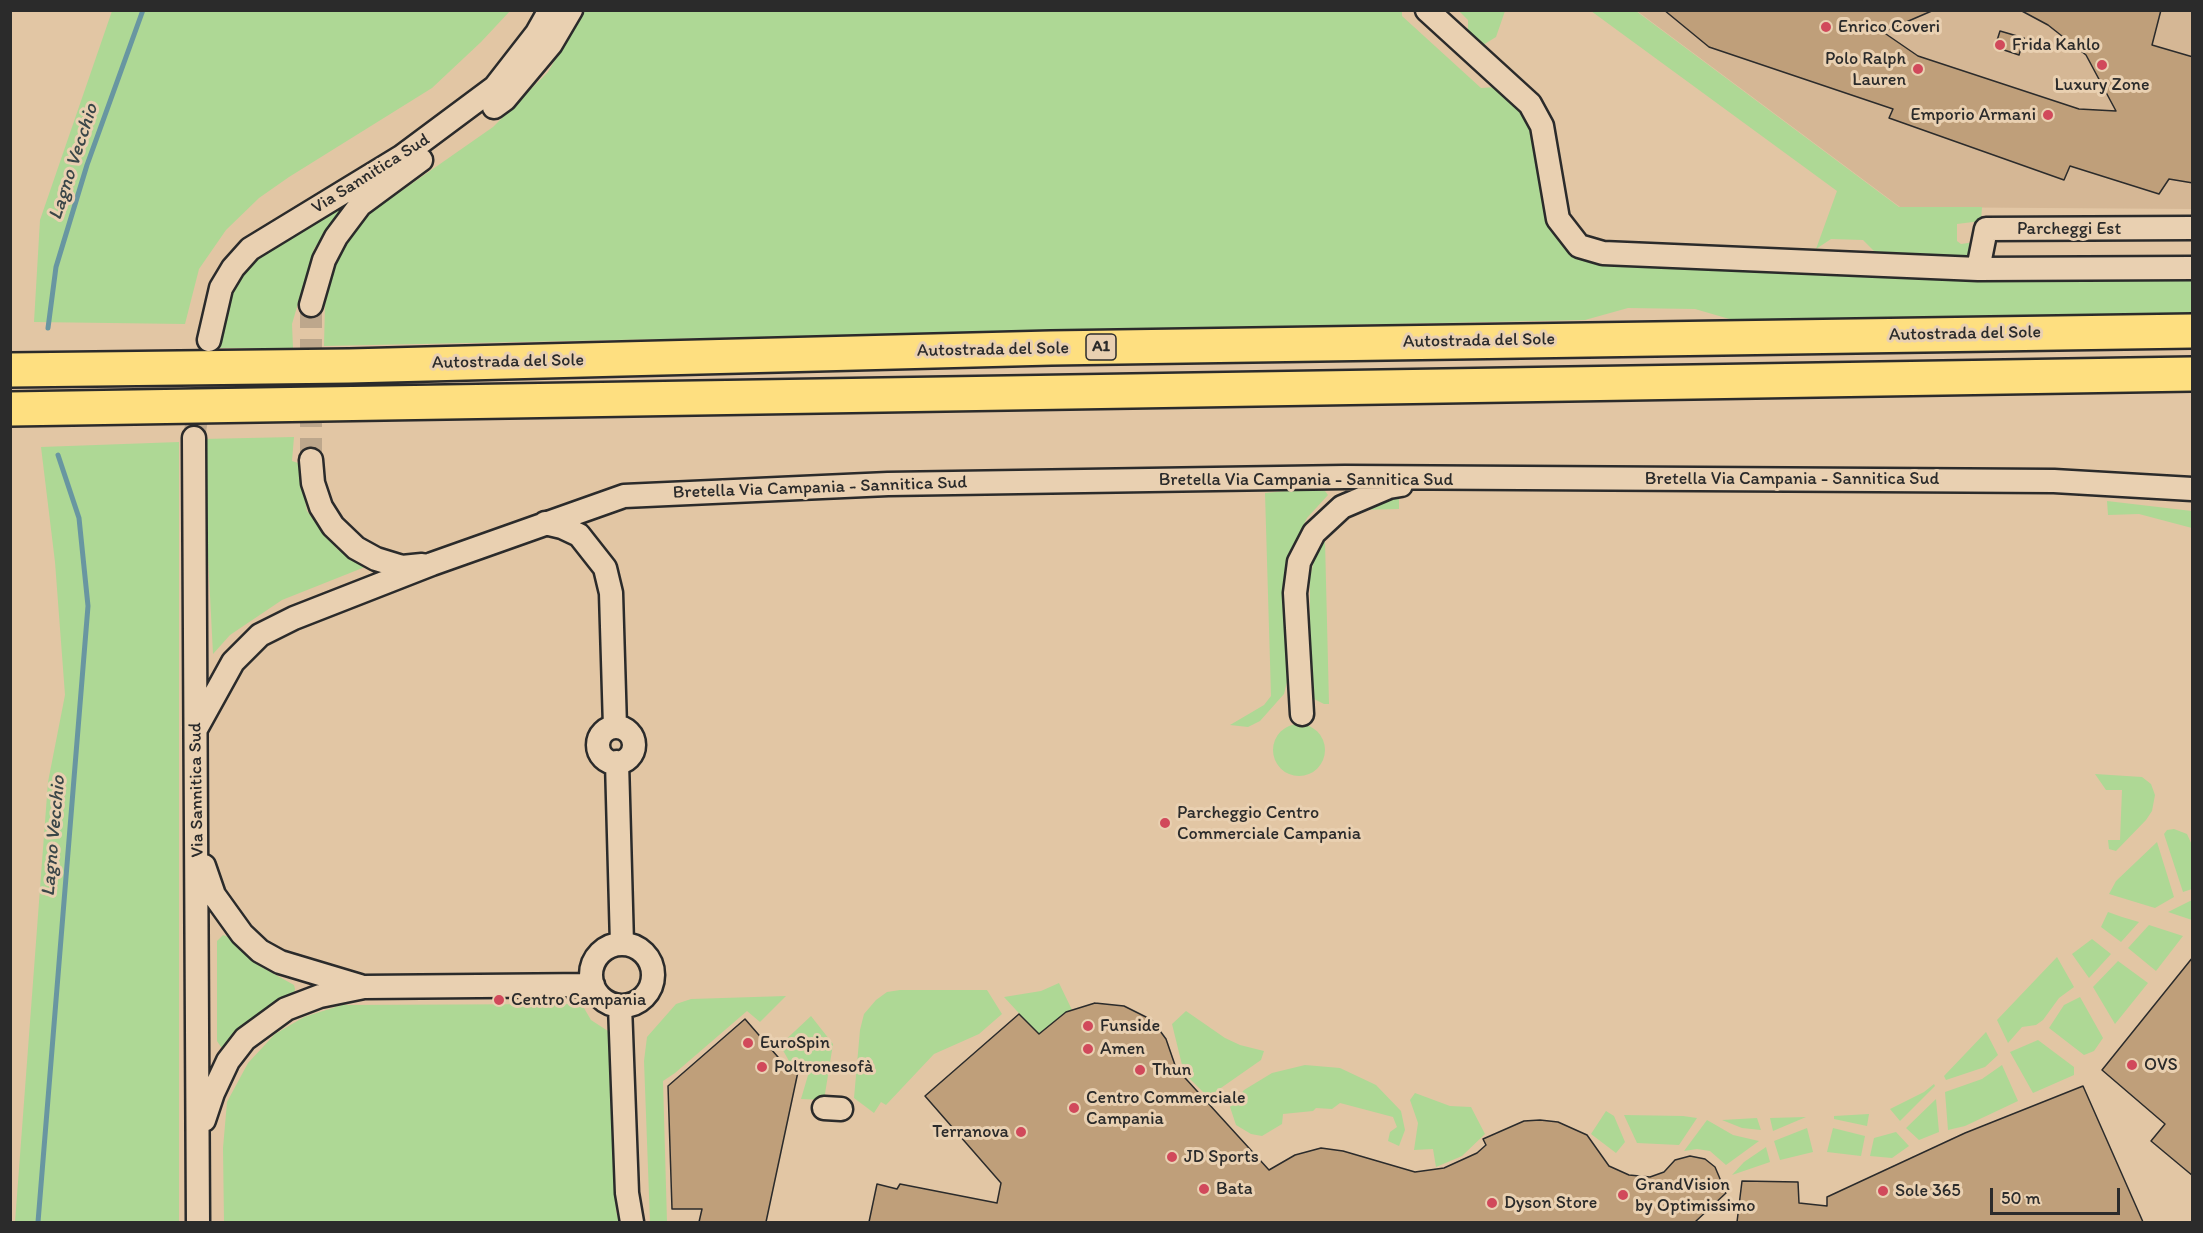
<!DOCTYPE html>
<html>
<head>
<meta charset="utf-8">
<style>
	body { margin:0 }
	#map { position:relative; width:2203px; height:1233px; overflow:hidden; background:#e2c6a4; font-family:Itim,sans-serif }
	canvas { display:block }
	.frame { position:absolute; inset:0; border:12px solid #2b2b2b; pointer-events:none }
	.scale { position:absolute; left:1990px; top:1188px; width:130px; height:27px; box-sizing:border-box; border:3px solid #2b2b2b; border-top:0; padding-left:8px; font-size:18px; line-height:21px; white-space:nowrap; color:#2b2b2b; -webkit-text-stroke:4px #e9d0b1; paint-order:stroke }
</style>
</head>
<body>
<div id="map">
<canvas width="2203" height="1233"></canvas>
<div class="frame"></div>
<div class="scale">50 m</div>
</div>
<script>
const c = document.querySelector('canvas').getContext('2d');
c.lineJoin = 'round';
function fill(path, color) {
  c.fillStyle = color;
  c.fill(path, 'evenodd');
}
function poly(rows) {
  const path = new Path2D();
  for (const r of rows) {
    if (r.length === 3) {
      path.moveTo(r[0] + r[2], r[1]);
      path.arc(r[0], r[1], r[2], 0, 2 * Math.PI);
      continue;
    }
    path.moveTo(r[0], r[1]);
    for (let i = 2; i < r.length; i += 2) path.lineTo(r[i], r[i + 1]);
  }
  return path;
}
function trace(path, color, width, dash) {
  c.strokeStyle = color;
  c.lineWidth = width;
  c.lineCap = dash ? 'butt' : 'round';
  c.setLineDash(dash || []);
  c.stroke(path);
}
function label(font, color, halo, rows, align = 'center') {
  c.font = font + ' Itim,sans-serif';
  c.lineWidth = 6;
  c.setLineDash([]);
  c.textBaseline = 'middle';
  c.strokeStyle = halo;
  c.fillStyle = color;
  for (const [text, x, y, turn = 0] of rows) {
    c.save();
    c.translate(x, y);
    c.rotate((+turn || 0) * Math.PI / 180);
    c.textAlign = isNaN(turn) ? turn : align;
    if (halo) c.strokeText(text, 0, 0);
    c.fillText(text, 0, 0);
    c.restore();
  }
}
fill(poly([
	[1637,11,2192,11,2192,209,1900,207]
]), '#d5b795');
fill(poly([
	[584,10,1402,11,1402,16,1481,88,1497,87,1528,115,1535,131,1549,221,1566,248,1589,260,1967,281,2192,277,2192,315,1733,320,1695,309,1628,308,1585,320,324,346,325,304,336,262,364,217,493,127,548,72],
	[112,11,112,10,510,11,481,42,432,88,289,177,259,198,226,230,199,269,185,324,34,322,40,220],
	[1459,11,1505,11,1496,37,1483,45,1476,44,1468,35,1468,20],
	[1591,11,1636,11,1899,207,1982,207,1981,221,1957,224,1957,241,1961,244,1975,242,1968,257,1876,253,1863,240,1831,239,1816,249,1837,191],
	[335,206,342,207,314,249,292,324,293,348,220,348,216,341,235,277,253,258],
	[294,437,292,461,298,463,307,511,337,549,365,567,282,600,230,635,213,654,202,439],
	[179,442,179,1222,15,1222,48,782,65,695,55,562,41,447],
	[1307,489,1325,491,1328,495,1307,518,1288,557,1285,577,1287,682,1284,694,1260,721,1248,727,1230,725,1264,705,1271,696,1265,493],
	[1393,498,1399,498,1399,509,1356,510,1371,503],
	[2107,501,2192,511,2192,528,2139,514,2108,515],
	[1325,541,1329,704,1324,704,1314,699,1310,692,1310,577,1316,552],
	[1299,750,26],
	[2095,774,2142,777,2151,784,2155,795,2152,811,2146,820,2116,851,2109,849,2108,840,2120,840,2122,790,2106,790],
	[2174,829,2187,834,2192,845,2192,889,2183,892,2164,834,2167,830],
	[2157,842,2174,897,2155,908,2109,894,2116,881],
	[2192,900,2192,920,2168,912],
	[2108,912,2122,917,2139,922,2121,942,2101,927],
	[2149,925,2183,936,2156,971,2128,948],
	[223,935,231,938,258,965,294,985,295,989,294,994,226,1048,221,1047,217,1041,217,941],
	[2092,939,2111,954,2089,978,2072,954],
	[2057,957,2074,987,2059,998,2043,1020,2036,1025,2022,1027,2008,1043,1997,1020],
	[2118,961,2148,983,2115,1024,2093,987],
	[1059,983,1072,1010,1040,1036,1004,997,1041,991],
	[900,990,987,990,1002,1014,979,1034,934,1054,886,1105,881,1102,874,1113,854,1098,860,1030,864,1014,876,1000,887,992],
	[786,996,760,1022,747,1011,675,1073,663,1081,667,1222,650,1222,644,1061,647,1037,676,1004,691,999],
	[2080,997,2103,1038,2094,1051,2084,1055,2049,1028,2064,1005],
	[569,1004,584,1008,591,1020,611,1033,616,1211,619,1222,224,1222,223,1148,227,1102,248,1063,275,1034,304,1017,342,1005],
	[1186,1011,1225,1038,1240,1045,1264,1051,1261,1060,1208,1097,1184,1073,1172,1024],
	[811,1016,833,1044,824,1100,801,1099,811,1065,789,1061,780,1045],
	[1986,1032,1998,1055,1985,1067,1946,1080,1944,1076],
	[2038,1040,2074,1067,2074,1075,2033,1093,2010,1052],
	[1305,1065,1340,1068,1376,1085,1401,1111,1405,1130,1399,1146,1388,1141,1390,1132,1397,1127,1393,1117,1340,1103,1332,1109,1316,1108,1313,1111,1283,1114,1282,1124,1262,1136,1251,1134,1236,1125,1230,1107,1244,1090,1272,1073],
	[2002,1065,2018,1101,1965,1126,1948,1130,1945,1092,1982,1079],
	[1934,1084,1935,1086,1900,1121,1890,1109,1924,1092],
	[1415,1093,1450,1106,1471,1107,1485,1134,1462,1156,1436,1167,1433,1149,1414,1150,1418,1123,1410,1100],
	[1936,1099,1939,1132,1919,1140,1906,1128],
	[1606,1111,1614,1116,1625,1142,1616,1153,1591,1134],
	[1869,1114,1867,1126,1834,1119,1834,1116],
	[1624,1115,1683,1116,1697,1118,1679,1145,1637,1143],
	[1806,1117,1773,1131,1770,1118],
	[1757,1118,1761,1130,1742,1128,1722,1120],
	[1707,1120,1733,1135,1759,1141,1726,1165,1710,1151,1697,1149,1684,1151],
	[1807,1128,1813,1152,1780,1160,1774,1141],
	[1833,1128,1865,1136,1861,1156,1827,1152],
	[1896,1132,1909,1146,1892,1158,1870,1156,1874,1138],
	[1766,1147,1770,1162,1732,1175,1744,1162]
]), '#aed895');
trace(poly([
	[48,328,56,267,87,165,143,10],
	[38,1222,88,606,79,518,58,455]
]), '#6896a1', 5);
const building = poly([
	[1664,10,1934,10,1883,32,1918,56,2079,109,2116,111,2086,55,2048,25,2020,10,2161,10,2152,45,2193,57,2193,183,2169,179,2159,194,2070,166,2064,180,1889,118,1893,109,1709,47,1664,10],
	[2000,31,2024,38,2019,55,1995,47,2000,31],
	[2193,957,2193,1176,2151,1141,2165,1124,2102,1070,2193,957],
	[1095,1003,1124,1006,1152,1020,1166,1039,1176,1068,1269,1170,1295,1155,1321,1148,1343,1151,1415,1172,1444,1168,1477,1153,1486,1145,1483,1139,1524,1121,1540,1120,1558,1122,1587,1135,1609,1166,1629,1175,1650,1177,1664,1172,1675,1160,1690,1156,1705,1159,1715,1167,1726,1193,1695,1222,869,1222,877,1184,897,1189,900,1184,997,1203,1001,1183,925,1096,1019,1014,1039,1034,1066,1012,1095,1003],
	[745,1019,784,1064,799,1067,766,1222,699,1222,702,1209,672,1209,668,1086,745,1019],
	[2083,1086,2143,1222,1737,1222,1742,1181,1798,1182,1799,1203,1827,1206,1827,1197,1965,1133,2083,1086]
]);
fill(building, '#bf9f7a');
trace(building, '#2b2b2b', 1.5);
trace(poly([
	[194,438,207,354],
	[311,460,311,305]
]), '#bda78c', 22, [22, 11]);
const minor = poly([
	[1427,10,1530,104,1542,126,1558,219,1579,246,1603,253,1978,269,2192,268],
	[494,107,505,99,551,44,571,10],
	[1978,269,1986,229,2192,228],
	[311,305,324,260,336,237,360,205,421,160],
	[209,340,221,288,233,268,250,249,401,157,495,87,537,33,550,10],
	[194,438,198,1222],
	[311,460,313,483,321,507,333,526,356,548,376,559,402,567,422,565],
	[545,523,562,527,579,535,605,568,611,593,615,727],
	[1302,714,1295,593,1299,562,1314,533,1342,507,1389,487,1401,485],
	[616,745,18],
	[196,729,233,662,260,635,294,618,432,564,624,496,888,484,1345,477,2054,481,2192,489],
	[617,762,622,944],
	[204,866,214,895,242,934,260,951,280,962,360,986],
	[622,975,31],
	[620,1006,627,1193,632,1222],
	[824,1108,841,1109],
	[204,1120,213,1093,228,1061,245,1039,286,1009,320,996,364,987,593,985]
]);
const highway = poly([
	[10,370,349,366,1051,348,2192,331],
	[10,409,2192,374]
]);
trace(minor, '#2b2b2b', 27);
trace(highway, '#2b2b2b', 38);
trace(minor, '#e9d0b1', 22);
trace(highway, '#fedf80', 33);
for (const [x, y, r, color] of [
	[1826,27,6,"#d1495b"],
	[2000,45,6,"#d1495b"],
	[2102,65,6,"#d1495b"],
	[1918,69,6,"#d1495b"],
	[2048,115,6,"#d1495b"],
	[1165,823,6,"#d1495b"],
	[499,1000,6,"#d1495b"],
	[1088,1026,6,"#d1495b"],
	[748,1043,6,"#d1495b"],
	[1088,1049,6,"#d1495b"],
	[2132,1065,6,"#d1495b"],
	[762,1067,6,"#d1495b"],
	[1140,1070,6,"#d1495b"],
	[1074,1108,6,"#d1495b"],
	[1021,1132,6,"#d1495b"],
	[1172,1157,6,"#d1495b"],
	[1204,1189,6,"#d1495b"],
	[1883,1191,6,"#d1495b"],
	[1623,1195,6,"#d1495b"],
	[1492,1203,6,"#d1495b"]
]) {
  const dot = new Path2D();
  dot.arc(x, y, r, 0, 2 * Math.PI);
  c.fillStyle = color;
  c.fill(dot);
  trace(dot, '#e9d0b1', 2);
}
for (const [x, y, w] of [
	[1101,347,30]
]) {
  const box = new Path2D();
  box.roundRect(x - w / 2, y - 13, w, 26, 4.5);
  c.fillStyle = '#e9d0b1';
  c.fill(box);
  trace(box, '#2b2b2b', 1.5);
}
label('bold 16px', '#2b2b2b', null, [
	["A1",1101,347]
]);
label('18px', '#2b2b2b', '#e9d0b1', [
	["Enrico Coveri",1838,27],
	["Frida Kahlo",2012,45],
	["Polo Ralph",1906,59,"right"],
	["Lauren",1906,80,"right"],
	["Luxury Zone",2102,85,"center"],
	["Emporio Armani",2036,115,"right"],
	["Parcheggio Centro",1177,813],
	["Commerciale Campania",1177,834],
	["Centro Campania",511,1000],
	["Funside",1100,1026],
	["EuroSpin",760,1043],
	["Amen",1100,1049],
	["OVS",2144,1065],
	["Poltronesofà",774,1067],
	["Thun",1152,1070],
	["Centro Commerciale",1086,1098],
	["Campania",1086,1119],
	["Terranova",1009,1132,"right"],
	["JD Sports",1184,1157],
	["GrandVision",1635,1185],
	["by Optimissimo",1635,1206],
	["Bata",1216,1189],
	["Sole 365",1895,1191],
	["Dyson Store",1504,1203]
], 'left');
label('18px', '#2b2b2b', '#e9d0b1', [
	["Via Sannitica Sud",371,174,-32],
	["Parcheggi Est",2069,229],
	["Autostrada del Sole",1965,334,-1],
	["Autostrada del Sole",1479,341,-1],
	["Autostrada del Sole",993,350,-1],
	["Autostrada del Sole",508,362,-1],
	["Bretella Via Campania - Sannitica Sud",1792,479],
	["Bretella Via Campania - Sannitica Sud",1306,480],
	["Bretella Via Campania - Sannitica Sud",820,488,-2],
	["Via Sannitica Sud",197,790,-91]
]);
label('italic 20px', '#3a4648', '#e9d0b1', [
	["Lagno Vecchio",74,162,-72],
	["Lagno Vecchio",54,836,-85]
]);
</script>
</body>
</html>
